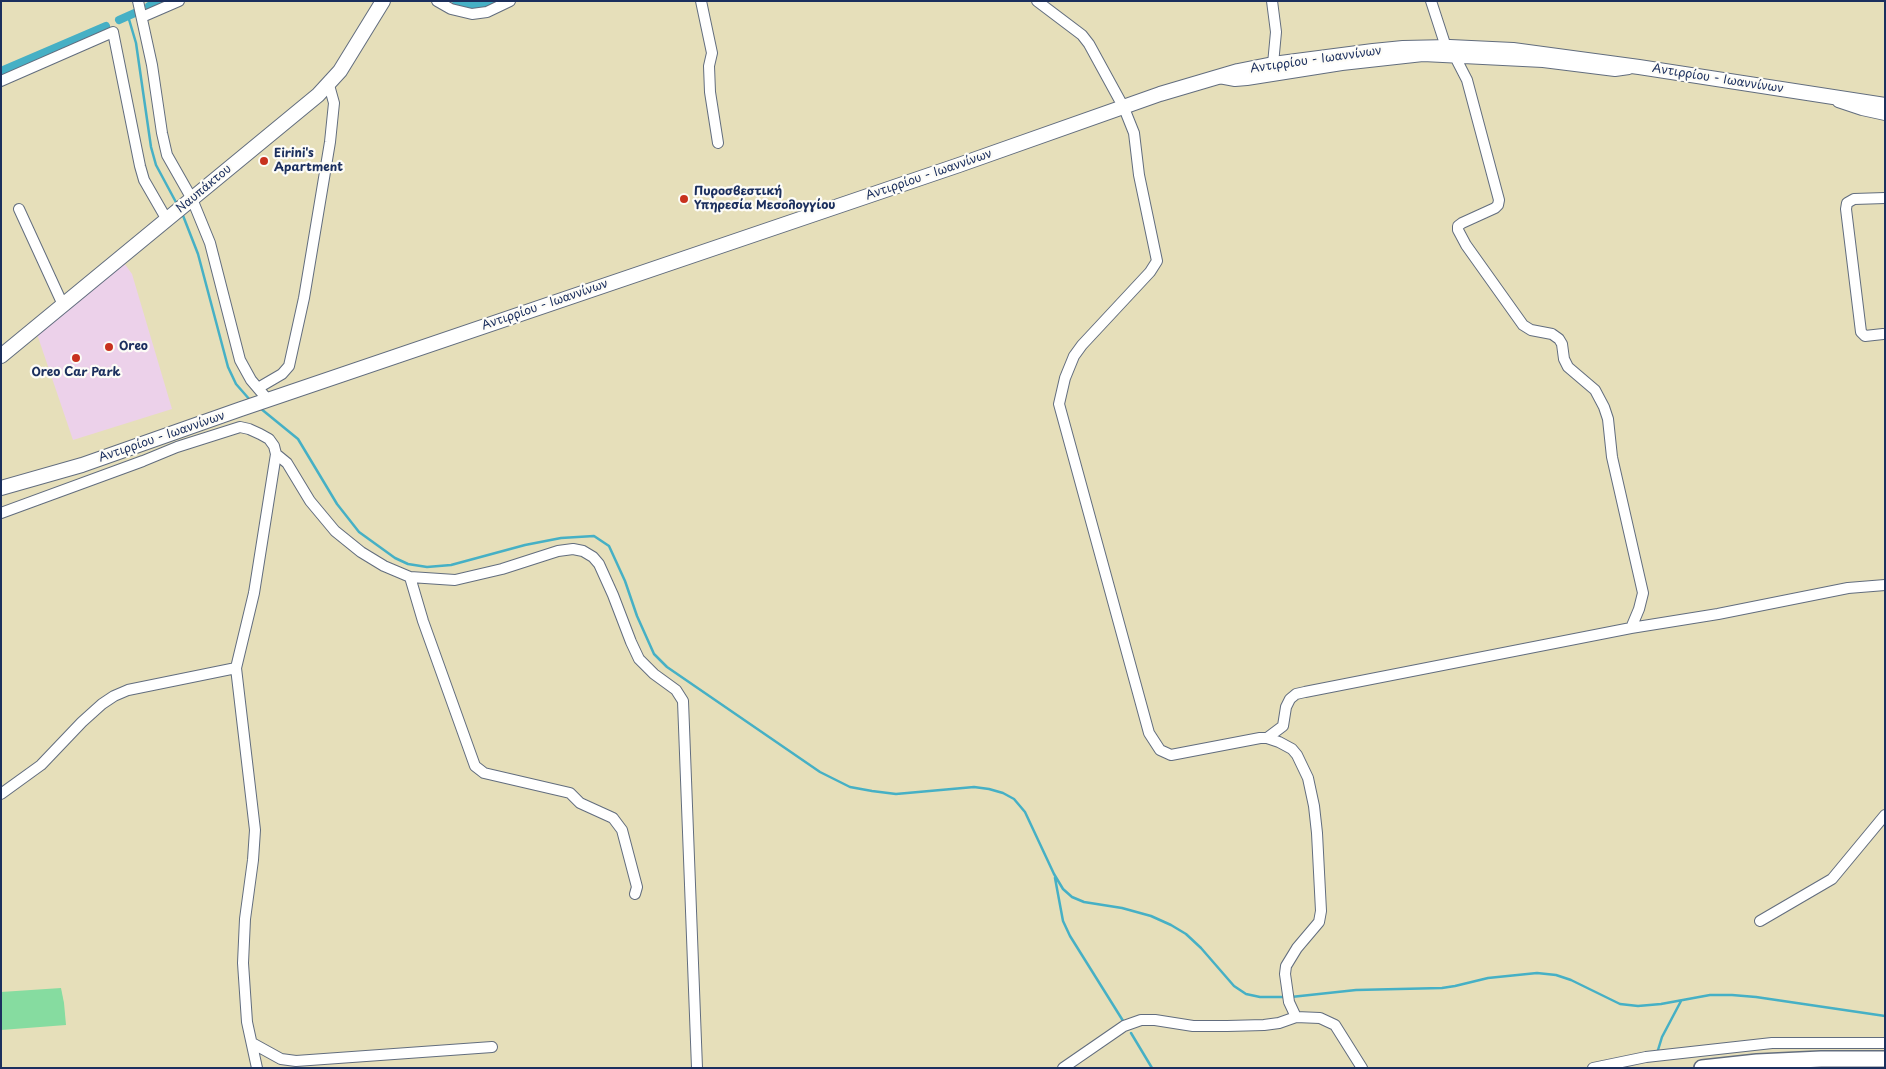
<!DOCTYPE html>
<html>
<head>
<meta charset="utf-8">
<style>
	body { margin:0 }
	#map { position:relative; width:1886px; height:1069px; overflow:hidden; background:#e6dfba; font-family:"Playpen Sans",sans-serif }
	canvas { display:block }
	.frame { position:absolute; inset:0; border:2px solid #1b2f5e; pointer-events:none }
</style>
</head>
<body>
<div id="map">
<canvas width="1886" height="1069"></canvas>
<div class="frame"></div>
</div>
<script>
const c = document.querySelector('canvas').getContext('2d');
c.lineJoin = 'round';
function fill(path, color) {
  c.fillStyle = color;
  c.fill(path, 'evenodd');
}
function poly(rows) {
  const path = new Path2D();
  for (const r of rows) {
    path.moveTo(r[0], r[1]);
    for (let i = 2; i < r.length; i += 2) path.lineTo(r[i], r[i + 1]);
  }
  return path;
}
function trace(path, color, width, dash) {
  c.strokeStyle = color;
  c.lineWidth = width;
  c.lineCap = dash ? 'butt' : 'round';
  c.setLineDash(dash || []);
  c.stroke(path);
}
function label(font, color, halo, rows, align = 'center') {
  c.font = font + ' "Playpen Sans",sans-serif';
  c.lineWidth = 4.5;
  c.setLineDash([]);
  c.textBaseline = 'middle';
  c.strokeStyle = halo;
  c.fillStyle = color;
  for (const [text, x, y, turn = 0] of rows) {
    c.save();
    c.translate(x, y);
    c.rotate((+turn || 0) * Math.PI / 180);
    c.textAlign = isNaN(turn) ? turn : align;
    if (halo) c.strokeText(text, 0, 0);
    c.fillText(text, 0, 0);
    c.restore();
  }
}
fill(poly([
	[124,263,132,274,172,409,73,440,37,334]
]), '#ecd1ea');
fill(poly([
	[61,988,64,1003,66,1025,1,1030,1,992]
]), '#86dca0');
trace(poly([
	[128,16,136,43,151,147,156,165,178,206],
	[182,213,198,254,228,367,236,384,250,400],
	[260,408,298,439,337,504,359,532,395,558,408,564,427,567,451,565,525,545,561,538,594,536,609,546,625,581,637,616,654,654,667,667,820,772,850,787,872,791,896,794,974,787,989,789,1003,793,1014,799,1025,812,1054,874,1063,889,1072,897,1084,902,1122,908,1151,916,1171,925,1186,934,1201,948,1234,986,1246,994,1260,997,1285,997],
	[1055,878,1063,921,1070,936,1125,1024],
	[1291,997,1356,990,1442,988,1455,986,1488,978,1537,973,1556,975,1571,980,1620,1004,1638,1006,1661,1004,1710,995,1732,995,1756,997,1885,1016],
	[1131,1033,1152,1068],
	[1658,1050,1662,1037,1681,1001]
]), '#46b0c5', 2.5);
trace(poly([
	[456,1,465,4,477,5,496,1],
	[149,6,161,1],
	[119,20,137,12],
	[1,71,106,26]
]), '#46b0c5', 8);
const minor = poly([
	[138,1,152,65,162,133,167,155,192,199,210,243,240,360,251,380,268,400],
	[437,1,451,9,472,14,487,12,510,1],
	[701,1,712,53,709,66,710,92,718,143],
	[1037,1,1082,35,1089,44,1124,108,1134,133,1139,175,1157,261,1150,272,1082,345,1074,356,1065,378,1059,404,1149,733,1160,750,1171,755,1260,738,1267,738,1279,742,1292,749,1297,755,1308,778,1314,806,1317,833,1321,911,1319,922,1297,948,1286,966,1285,974,1289,1002,1296,1017,1320,1018,1335,1025,1362,1068],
	[1272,1,1276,32,1273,64],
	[1431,1,1446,47],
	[142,17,179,1],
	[1450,47,1467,80,1499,200,1498,205,1495,208,1462,223,1458,226,1458,230,1466,245,1523,325,1531,330,1552,334,1559,339,1562,344,1564,359,1568,367,1595,390,1604,407,1608,419,1612,457,1643,593,1639,609,1631,628],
	[1219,78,1235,81,1247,80,1342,65,1423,56,1543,62,1615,71,1629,69],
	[1,81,113,32,140,166,144,180,167,220],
	[1838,102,1862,110,1885,115],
	[19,209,63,305],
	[1883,334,1865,336,1861,332,1846,209,1847,203,1854,199,1885,198],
	[258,388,282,374,289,366,304,298,330,142,334,103,329,85],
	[276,454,287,463,310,501,335,531,361,552,384,566,410,577,455,580,502,569,558,551,573,549,583,551,593,557,599,564,613,595,631,642,639,659,654,674,676,690,683,701,697,1068],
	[1,513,143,461,177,447,240,427,249,429,260,434,269,439,274,446,276,454,254,593,236,668,255,830,253,860,245,919,243,963,247,1022,257,1068],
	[410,577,423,621,475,766,484,773,570,793,580,803,613,818,622,830,637,887,635,894],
	[1267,738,1283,726,1286,707,1290,699,1296,694,1305,692,1631,628,1718,614,1848,588,1885,585],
	[1,794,41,765,82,722,102,704,114,696,128,690,236,668],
	[1760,921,1832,879,1885,815],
	[252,1043,281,1059,296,1061,492,1047],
	[1063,1068,1124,1026,1141,1020,1155,1020,1193,1026,1227,1026,1264,1025,1279,1023,1296,1017],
	[1593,1068,1646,1057,1772,1043,1885,1043]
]);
const major = poly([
	[1,356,318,95,340,71,383,1],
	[1,488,82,465,241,409,959,165,1160,94,1238,71,1273,64,1373,51,1403,48,1450,47,1513,50,1639,67,1885,105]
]);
const highway = poly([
	[1702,1068,1757,1062,1821,1059,1885,1059]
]);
trace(minor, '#626d7e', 12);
trace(major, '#626d7e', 16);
trace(highway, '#626d7e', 18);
trace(minor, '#fff', 10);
trace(major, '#fff', 14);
trace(highway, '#fff', 15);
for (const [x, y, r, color] of [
	[264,161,5,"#c8321e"],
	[684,199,5,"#c8321e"],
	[109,347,5,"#c8321e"],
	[76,358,5,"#c8321e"]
]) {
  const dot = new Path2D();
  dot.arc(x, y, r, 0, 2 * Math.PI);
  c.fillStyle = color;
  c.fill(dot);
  trace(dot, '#fdfcf7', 2);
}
label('12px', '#1b2f5e', '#fdfcf7', [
	["Αντιρρίου - Ιωαννίνων",1316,60,-8],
	["Αντιρρίου - Ιωαννίνων",1718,79,9],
	["Αντιρρίου - Ιωαννίνων",929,175,-19],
	["Ναυπάκτου",204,189,-40],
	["Αντιρρίου - Ιωαννίνων",545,305,-19],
	["Αντιρρίου - Ιωαννίνων",162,437,-19]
]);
label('bold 12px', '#1b2f5e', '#fdfcf7', [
	["Eirini's",274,154],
	["Apartment",274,168],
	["Πυροσβεστική",694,192],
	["Υπηρεσία Μεσολογγίου",694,206],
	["Oreo",119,347],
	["Oreo Car Park",76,373,"center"]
], 'left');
</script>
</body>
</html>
